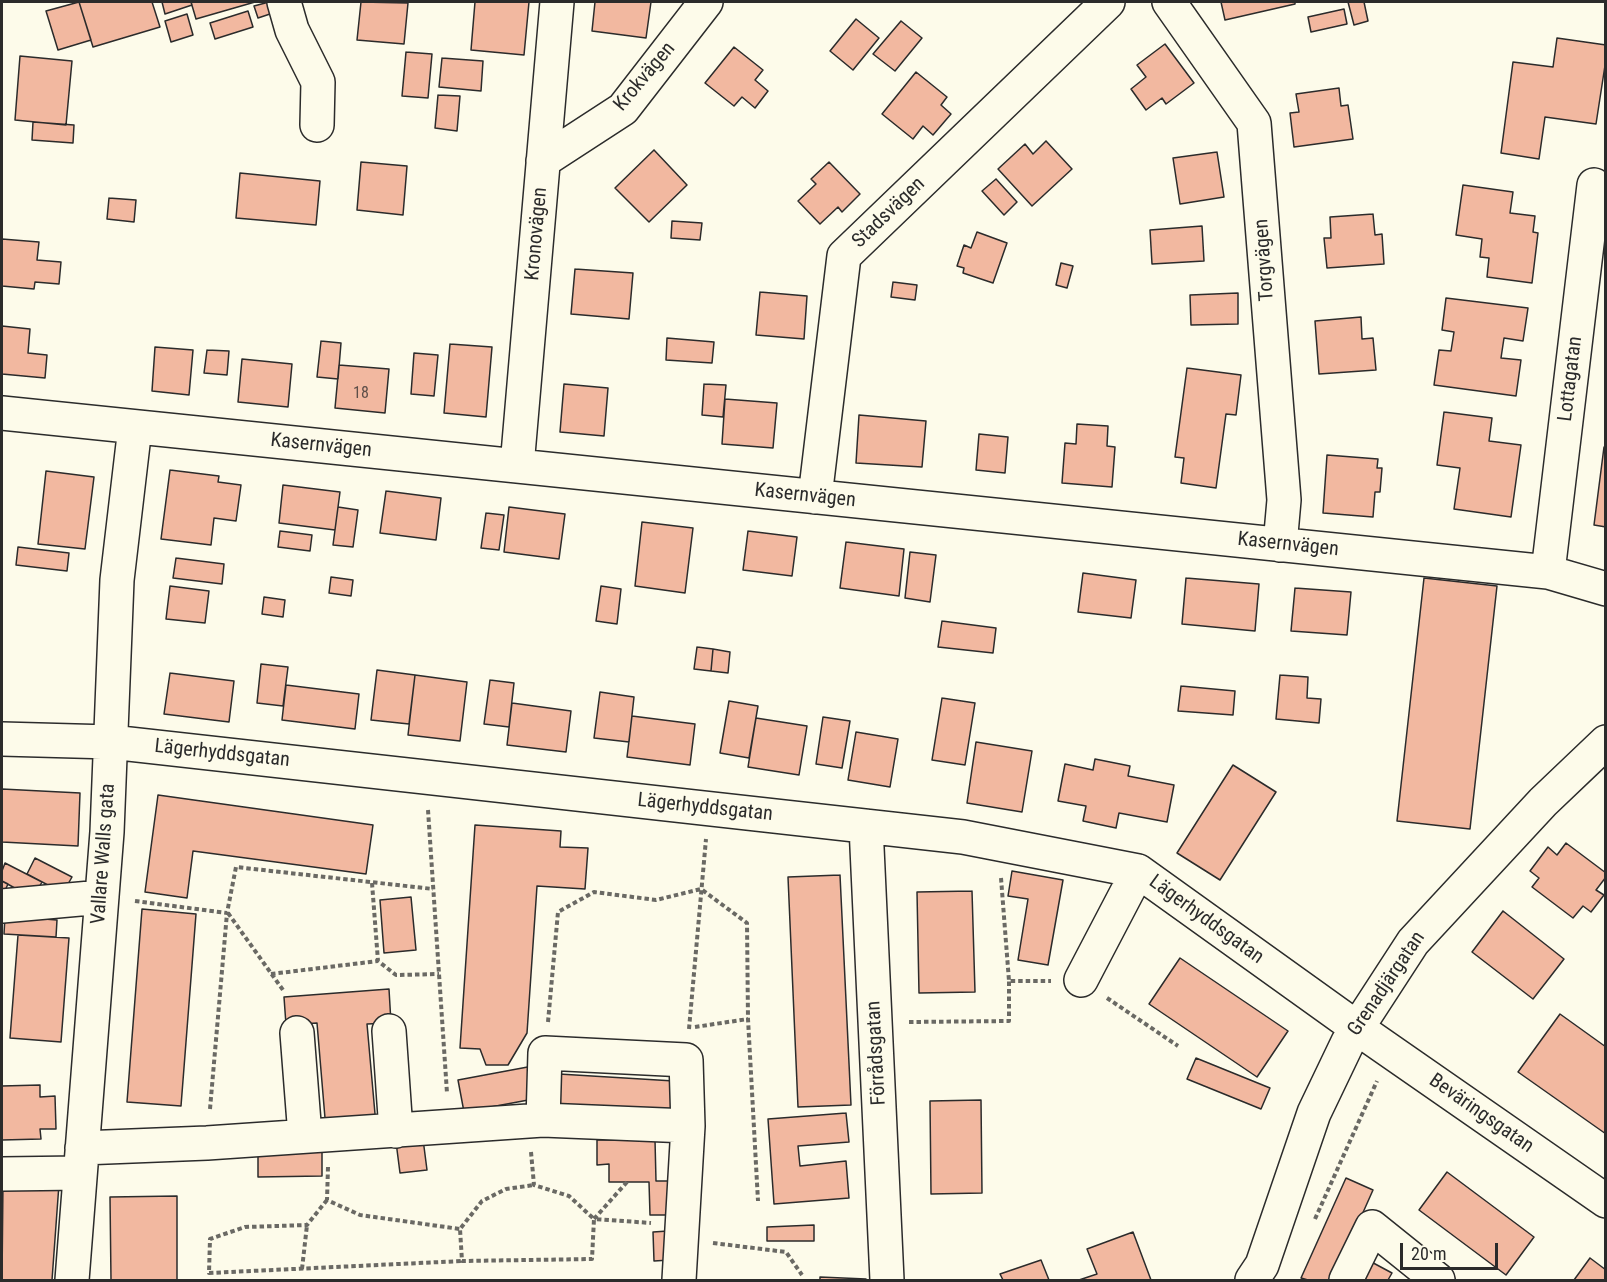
<!DOCTYPE html>
<html>
<head>
<meta charset="utf-8">
<style>
	body { margin:0 }
	#map { position:relative; width:1607px; height:1282px; overflow:hidden; background:#fdfbea; font-family:"Roboto Condensed",sans-serif }
	canvas { display:block }
	.frame { position:absolute; inset:0; border:3px solid #2b2b2b; pointer-events:none }
	.scale { position:absolute; left:1400px; top:1243px; width:98px; height:27px; box-sizing:border-box; border:3px solid #2b2b2b; border-top:0; padding-left:8px; font-size:18px; line-height:21px; white-space:nowrap; color:#2b2b2b; -webkit-text-stroke:4px #fdfbea; paint-order:stroke }
</style>
</head>
<body>
<div id="map">
<canvas width="1607" height="1282"></canvas>
<div class="frame"></div>
<div class="scale">20 m</div>
</div>
<script>
const c = document.querySelector('canvas').getContext('2d');
c.lineJoin = 'round';
function fill(path, color) {
  c.fillStyle = color;
  c.fill(path, 'evenodd');
}
function poly(rows) {
  const path = new Path2D();
  for (const r of rows) {
    path.moveTo(r[0], r[1]);
    for (let i = 2; i < r.length; i += 2) path.lineTo(r[i], r[i + 1]);
  }
  return path;
}
function trace(path, color, width, dash) {
  c.strokeStyle = color;
  c.lineWidth = width;
  c.lineCap = dash ? 'butt' : 'round';
  c.setLineDash(dash || []);
  c.stroke(path);
}
function label(font, color, halo, rows, align = 'center') {
  c.font = font + ' "Roboto Condensed",sans-serif';
  c.lineWidth = 4.5;
  c.setLineDash([]);
  c.textBaseline = 'middle';
  c.strokeStyle = halo;
  c.fillStyle = color;
  for (const [text, x, y, turn = 0] of rows) {
    c.save();
    c.translate(x, y);
    c.rotate((+turn || 0) * Math.PI / 180);
    c.textAlign = isNaN(turn) ? turn : align;
    if (halo) c.strokeText(text, 0, 0);
    c.fillText(text, 0, 0);
    c.restore();
  }
}
const building = poly([
	[79,2,91,40,58,50,46,11,79,2],
	[79,2,152,2,160,27,93,47,79,2],
	[162,2,191,2,192,5,165,14,162,2],
	[191,2,255,2,196,19,191,2],
	[269,2,276,12,258,18,254,6,269,2],
	[361,2,408,3,404,44,357,40,361,2],
	[475,2,529,2,524,55,471,50,475,2],
	[595,2,651,2,646,38,592,31,595,2],
	[1221,2,1295,2,1295,4,1225,20,1221,2],
	[1348,2,1364,2,1368,21,1354,25,1348,2],
	[1344,9,1347,24,1311,32,1308,17,1344,9],
	[248,11,253,27,215,39,210,23,248,11],
	[187,14,193,35,171,42,165,21,187,14],
	[856,19,879,38,853,70,830,51,856,19],
	[901,21,922,38,895,71,873,54,901,21],
	[1557,38,1606,45,1606,59,1596,124,1545,117,1539,159,1501,153,1513,62,1553,67,1557,38],
	[1165,44,1194,83,1166,104,1162,98,1146,110,1131,89,1146,77,1137,65,1165,44],
	[734,47,763,70,755,80,768,91,755,108,742,97,734,106,705,83,734,47],
	[406,52,432,54,428,98,402,96,406,52],
	[20,56,72,61,66,125,15,120,20,56],
	[442,58,483,61,481,91,439,87,442,58],
	[916,72,947,97,941,105,951,114,933,135,923,126,913,139,882,114,916,72],
	[1339,88,1341,106,1348,105,1353,139,1294,147,1290,113,1299,112,1296,94,1339,88],
	[438,95,460,96,457,131,435,128,438,95],
	[33,122,74,125,73,143,32,140,33,122],
	[1046,141,1072,169,1032,206,998,169,1025,144,1033,154,1046,141],
	[654,150,687,185,649,222,615,188,654,150],
	[1217,152,1224,197,1180,204,1173,158,1217,152],
	[361,162,407,166,403,215,357,210,361,162],
	[829,162,860,194,842,212,838,207,820,224,798,201,816,184,811,179,829,162],
	[240,173,320,181,316,225,236,218,240,173],
	[996,179,1017,202,1004,215,982,191,996,179],
	[1463,185,1513,192,1510,213,1535,216,1533,232,1538,233,1532,283,1487,277,1489,258,1480,257,1482,239,1456,235,1463,185],
	[109,198,136,200,134,222,107,219,109,198],
	[1373,214,1375,235,1382,234,1384,264,1327,268,1324,238,1331,238,1330,217,1373,214],
	[672,221,702,223,700,240,671,238,672,221],
	[1202,226,1204,261,1152,264,1150,230,1202,226],
	[977,232,1007,243,993,283,963,273,964,268,957,266,964,245,971,248,977,232],
	[2,239,39,242,37,260,61,262,59,284,35,282,34,289,2,286,2,239],
	[1061,263,1073,266,1067,288,1056,285,1061,263],
	[575,269,633,273,629,319,571,314,575,269],
	[893,282,917,285,915,300,891,297,893,282],
	[760,292,807,296,804,339,756,335,760,292],
	[1238,293,1238,324,1191,325,1190,295,1238,293],
	[1446,298,1528,308,1523,341,1504,338,1501,358,1521,360,1516,396,1434,385,1439,350,1451,351,1454,332,1442,330,1446,298],
	[1361,317,1362,339,1373,338,1376,370,1319,374,1315,321,1361,317],
	[2,326,30,329,28,353,47,355,45,378,2,374,2,326],
	[667,338,714,342,712,363,666,360,667,338],
	[321,341,341,343,338,379,317,377,321,341],
	[450,344,492,347,486,417,444,413,450,344],
	[155,347,193,350,189,395,152,391,155,347],
	[207,350,229,351,227,375,204,373,207,350],
	[414,353,438,355,434,396,411,394,414,353],
	[242,359,292,364,288,407,238,402,242,359],
	[339,365,389,369,385,413,335,408,339,365],
	[1187,368,1241,375,1236,415,1226,414,1216,488,1181,483,1184,458,1175,457,1187,368],
	[564,384,608,388,604,436,560,432,564,384],
	[704,384,726,385,723,417,702,415,704,384],
	[725,399,777,403,773,448,722,444,725,399],
	[1444,412,1492,418,1489,441,1521,445,1511,517,1454,509,1460,468,1437,465,1444,412],
	[859,415,926,421,922,467,856,463,859,415],
	[1077,424,1108,426,1107,446,1115,447,1112,487,1062,483,1065,443,1076,444,1077,424],
	[979,434,1008,437,1005,473,976,470,979,434],
	[1604,447,1606,448,1606,527,1594,525,1604,447],
	[1327,455,1378,459,1377,468,1382,468,1380,492,1375,492,1373,517,1323,513,1327,455],
	[170,470,219,476,218,482,241,485,236,521,214,518,211,545,161,539,170,470],
	[46,471,94,477,85,549,38,544,46,471],
	[283,485,340,492,335,530,279,523,283,485],
	[386,491,441,498,436,540,380,533,386,491],
	[338,507,358,510,353,547,333,545,338,507],
	[509,507,565,514,559,559,504,552,509,507],
	[486,513,504,515,499,550,481,548,486,513],
	[642,522,693,528,685,593,635,586,642,522],
	[280,531,312,535,310,551,278,547,280,531],
	[748,531,797,537,792,576,743,570,748,531],
	[846,542,904,549,899,596,840,588,846,542],
	[18,547,69,553,67,571,16,565,18,547],
	[910,552,936,555,930,602,905,598,910,552],
	[176,558,224,564,222,584,173,578,176,558],
	[1083,573,1136,580,1131,618,1078,612,1083,573],
	[331,577,353,580,351,596,329,593,331,577],
	[1186,578,1259,584,1255,631,1182,624,1186,578],
	[1424,578,1497,586,1470,829,1397,821,1424,578],
	[170,586,209,591,205,623,166,619,170,586],
	[601,586,621,589,617,624,596,621,601,586],
	[1295,588,1351,592,1347,635,1291,631,1295,588],
	[264,597,285,600,283,617,262,614,264,597],
	[942,621,996,628,993,653,938,647,942,621],
	[697,647,713,649,711,671,694,669,697,647],
	[713,649,730,652,728,673,711,671,713,649],
	[261,664,288,667,283,706,257,703,261,664],
	[377,670,415,675,409,724,371,720,377,670],
	[170,673,234,681,229,722,164,714,170,673],
	[415,675,467,682,460,741,408,735,415,675],
	[1280,675,1308,677,1307,698,1321,699,1319,723,1276,719,1280,675],
	[490,680,514,683,509,727,484,724,490,680],
	[286,685,359,694,355,729,282,720,286,685],
	[1181,686,1235,691,1233,715,1178,711,1181,686],
	[600,692,634,697,629,742,594,738,600,692],
	[942,698,975,703,965,765,932,760,942,698],
	[729,701,758,706,749,758,720,753,729,701],
	[512,703,571,711,566,752,507,745,512,703],
	[632,716,695,724,690,765,627,757,632,716],
	[823,717,850,721,842,768,816,764,823,717],
	[756,718,807,726,799,775,748,767,756,718],
	[856,732,898,739,890,787,848,780,856,732],
	[976,742,1032,751,1022,812,967,803,976,742],
	[1095,759,1130,766,1128,776,1174,785,1167,822,1119,813,1116,828,1083,821,1086,806,1058,801,1065,764,1093,770,1095,759],
	[1233,765,1276,792,1220,880,1177,853,1233,765],
	[2,789,80,793,78,846,2,842,2,789],
	[158,795,373,825,366,874,193,851,187,898,145,892,158,795],
	[475,825,561,831,560,847,588,848,585,889,537,886,527,1033,508,1065,486,1065,480,1049,460,1048,475,825],
	[1566,843,1606,873,1606,877,1596,890,1604,895,1591,912,1583,906,1573,918,1532,887,1539,878,1530,871,1548,847,1557,855,1566,843],
	[35,858,72,877,63,893,27,874,35,858],
	[5,863,42,882,33,898,2,881,2,871,5,863],
	[1012,871,1063,880,1048,965,1018,960,1028,899,1008,896,1012,871],
	[840,875,851,1105,798,1107,788,877,840,875],
	[2,881,8,884,2,897,2,881],
	[972,891,975,992,919,993,917,892,972,891],
	[411,897,416,950,384,953,380,900,411,897],
	[142,909,196,914,181,1106,127,1102,142,909],
	[1503,911,1564,959,1533,999,1472,952,1503,911],
	[5,916,57,920,56,937,4,934,5,916],
	[18,935,69,938,61,1042,10,1038,18,935],
	[1180,958,1288,1031,1257,1077,1149,1004,1180,958],
	[389,989,391,1023,367,1024,376,1125,326,1130,317,1023,286,1025,284,997,389,989],
	[1560,1014,1606,1047,1606,1134,1518,1072,1560,1014],
	[1196,1058,1270,1088,1261,1109,1187,1079,1196,1058],
	[533,1066,539,1098,464,1112,458,1080,533,1066],
	[559,1074,674,1081,671,1112,557,1105,559,1074],
	[40,1085,40,1097,55,1096,56,1129,40,1129,41,1139,2,1140,2,1086,40,1085],
	[981,1100,982,1193,931,1194,930,1101,981,1100],
	[846,1113,849,1142,798,1146,800,1166,846,1161,849,1198,774,1204,768,1119,846,1113],
	[423,1139,427,1170,400,1173,396,1142,423,1139],
	[597,1140,655,1140,656,1181,668,1181,668,1215,650,1215,649,1182,609,1182,609,1164,597,1165,597,1140],
	[322,1149,322,1176,258,1177,258,1151,322,1149],
	[1447,1172,1534,1237,1506,1275,1419,1210,1447,1172],
	[1346,1178,1373,1190,1333,1280,1308,1280,1301,1278,1346,1178],
	[3,1180,59,1184,52,1280,2,1280,3,1180],
	[177,1196,177,1280,111,1280,110,1197,177,1196],
	[814,1225,814,1241,767,1241,767,1227,814,1225],
	[668,1231,670,1260,654,1261,653,1232,668,1231],
	[1133,1232,1151,1280,1079,1280,1097,1274,1087,1249,1133,1232],
	[1364,1258,1392,1273,1388,1280,1352,1280,1364,1258],
	[1590,1258,1606,1270,1606,1280,1574,1280,1590,1258],
	[1041,1260,1049,1280,1003,1280,1000,1274,1041,1260],
	[820,1277,866,1279,866,1280,820,1280,820,1277]
]);
fill(building, '#f2b8a0');
trace(building, '#2b2b2b', 1.5);
const minor = poly([
	[284,2,292,30,318,82,317,125],
	[1169,2,1254,123,1284,500,1280,545],
	[543,161,623,109,706,2],
	[2,413,1548,572,1606,589],
	[517,466,557,2],
	[815,497,844,256,1108,2],
	[1548,572,1594,185],
	[2,739,111,742,963,837,1138,871,1357,1028,1606,1201],
	[866,826,887,1280],
	[2,906,102,897],
	[1081,980,1138,871],
	[389,1031,396,1131],
	[297,1033,305,1136],
	[82,1148,207,1143,543,1120],
	[2,1174,80,1173],
	[72,1280,107,832,117,580,135,427],
	[679,1280,688,1126,686,1060,545,1053,543,1120,688,1126],
	[1252,1280,1262,1265,1314,1113,1348,1042,1413,942,1543,802,1606,742],
	[1346,1280,1372,1227,1438,1280]
]);
trace(minor, '#2b2b2b', 36);
trace(poly([
	[428,810,447,1093],
	[1001,878,1009,981,1051,981],
	[372,883,378,961,396,975,439,974],
	[135,901,227,913,236,867,433,889],
	[228,913,283,990],
	[271,974,378,961],
	[1107,998,1178,1046],
	[548,1022,558,912,594,892,656,900,701,889,747,923,748,1019,758,1201],
	[909,1022,1009,1021,1009,981],
	[695,1027,748,1019],
	[689,1029,706,839],
	[210,1109,227,913],
	[531,1152,534,1185,569,1196,594,1219,592,1259,462,1261,460,1229,482,1201,506,1189,534,1185],
	[328,1167,327,1200,360,1215,460,1229],
	[627,1182,594,1219,651,1223],
	[327,1200,307,1225,245,1227,210,1239,209,1273,462,1261],
	[1315,1219,1377,1081],
	[713,1243,786,1252,802,1275],
	[302,1269,307,1225]
]), '#6a6964', 4, [4.5, 3]);
trace(minor, '#fdfbea', 33);
label('16px', '#5d4e48', null, [
	["18",361,394]
]);
label('20px', '#2b2b2b', '#fdfbea', [
	["Krokvägen",645,77,-50],
	["Stadsvägen",889,213,-44],
	["Kronovägen",537,234,-85],
	["Torgvägen",1265,260,-94],
	["Lottagatan",1571,379,-83],
	["Kasernvägen",321,446,6],
	["Kasernvägen",805,496,6],
	["Kasernvägen",1288,545,6],
	["Lägerhyddsgatan",222,754,6],
	["Lägerhyddsgatan",705,808,6],
	["Vallare Walls gata",104,854,-86],
	["Lägerhyddsgatan",1206,920,36],
	["Grenadjärgatan",1387,984,-56],
	["Förrådsgatan",877,1053,-93],
	["Beväringsgatan",1481,1114,35]
]);
</script>
</body>
</html>
